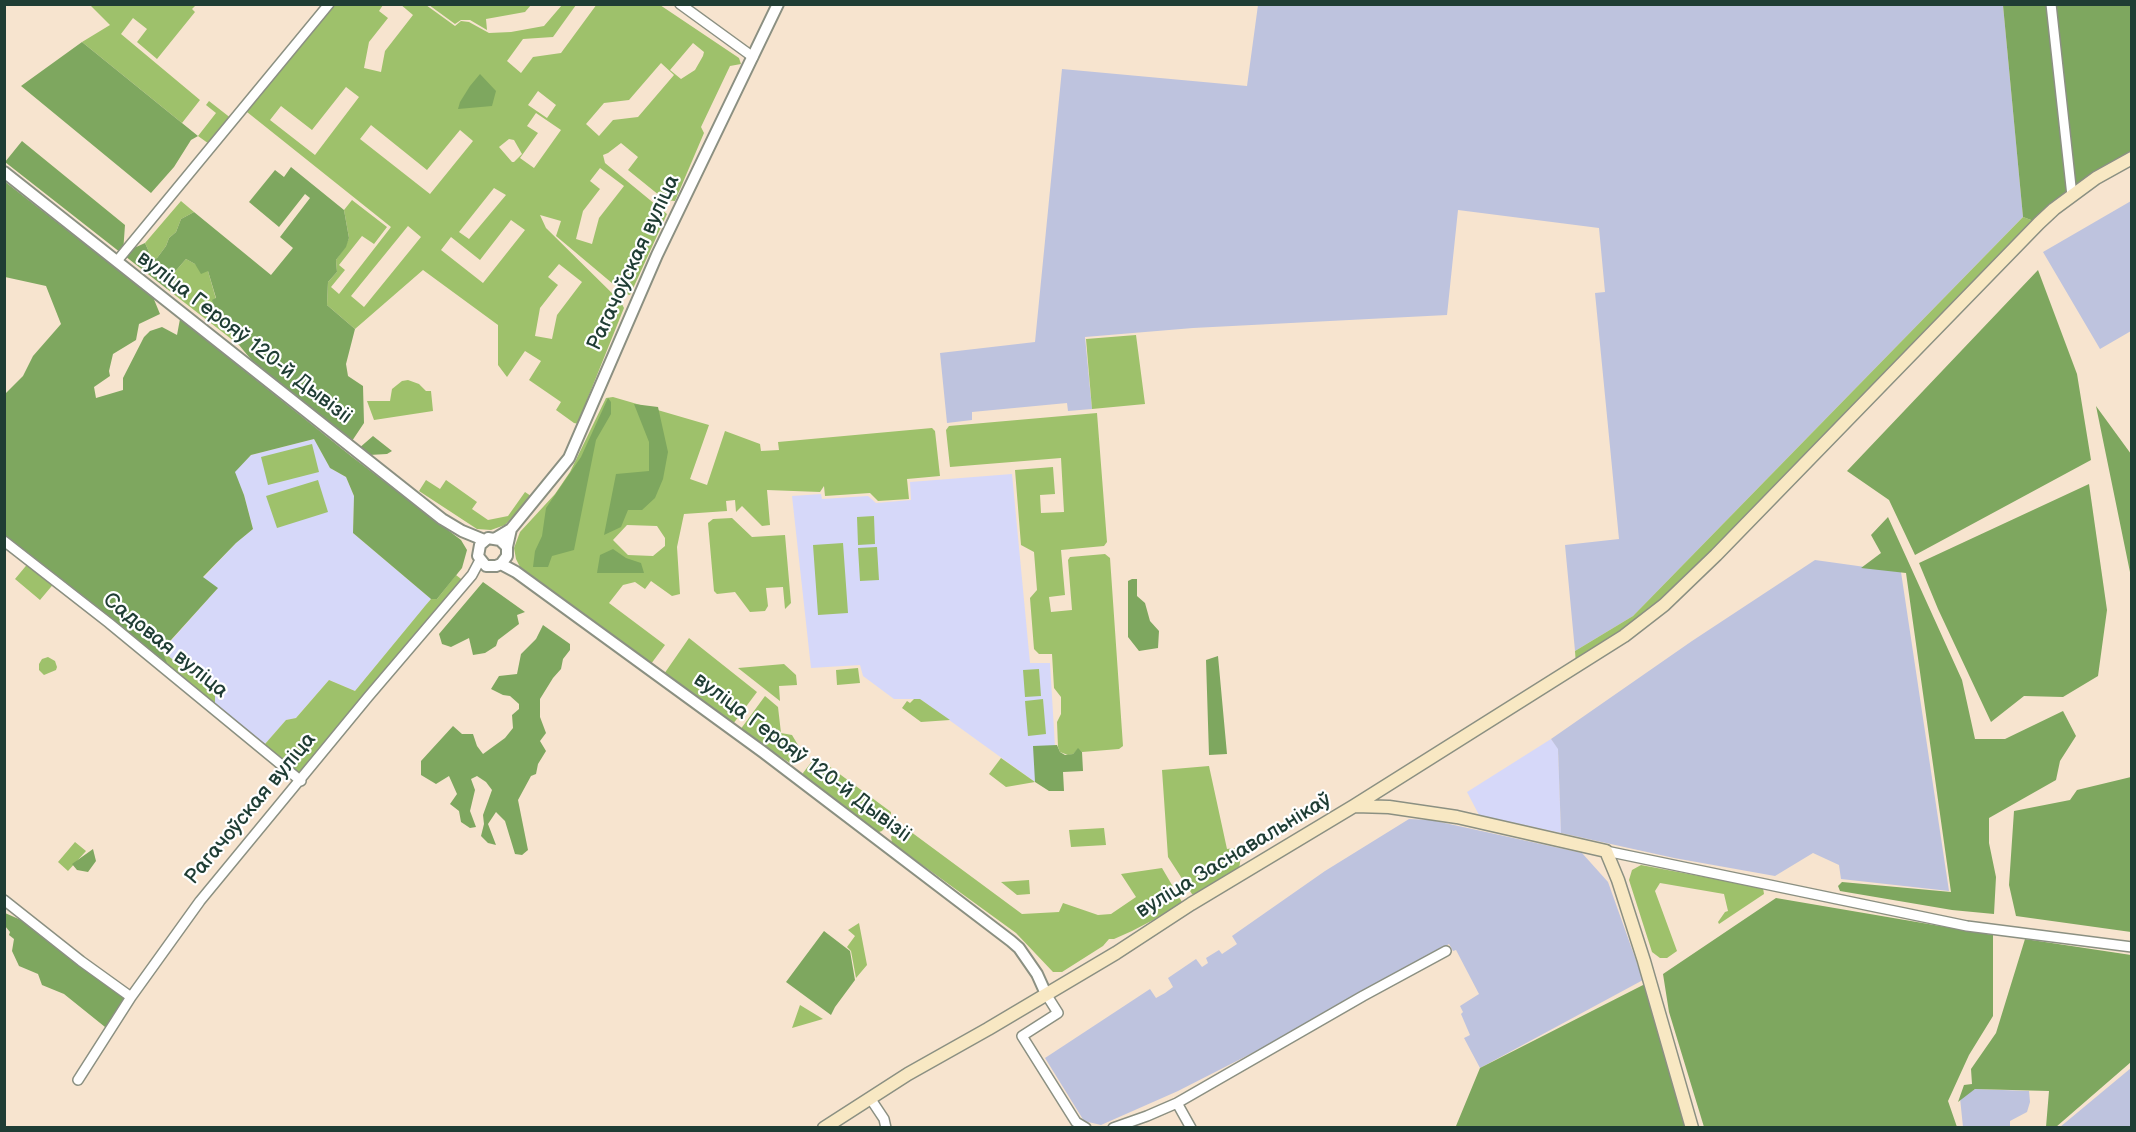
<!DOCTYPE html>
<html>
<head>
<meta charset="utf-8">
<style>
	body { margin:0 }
	#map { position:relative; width:2136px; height:1132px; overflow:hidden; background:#f7e4cf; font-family:"Balsamiq Sans",sans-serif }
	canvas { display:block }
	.frame { position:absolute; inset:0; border:6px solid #1f3d34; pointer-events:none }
</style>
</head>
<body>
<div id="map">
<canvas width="2136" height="1132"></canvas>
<div class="frame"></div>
</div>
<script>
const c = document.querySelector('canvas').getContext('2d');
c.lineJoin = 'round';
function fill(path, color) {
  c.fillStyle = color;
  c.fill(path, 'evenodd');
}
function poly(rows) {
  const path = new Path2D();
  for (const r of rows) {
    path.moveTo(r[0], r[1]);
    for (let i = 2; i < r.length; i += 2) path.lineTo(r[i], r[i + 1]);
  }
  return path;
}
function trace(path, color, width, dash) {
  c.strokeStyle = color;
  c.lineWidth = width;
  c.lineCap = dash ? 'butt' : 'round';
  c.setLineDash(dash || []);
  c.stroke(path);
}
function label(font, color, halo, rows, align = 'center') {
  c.font = font + ' "Balsamiq Sans",sans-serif';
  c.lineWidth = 4.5;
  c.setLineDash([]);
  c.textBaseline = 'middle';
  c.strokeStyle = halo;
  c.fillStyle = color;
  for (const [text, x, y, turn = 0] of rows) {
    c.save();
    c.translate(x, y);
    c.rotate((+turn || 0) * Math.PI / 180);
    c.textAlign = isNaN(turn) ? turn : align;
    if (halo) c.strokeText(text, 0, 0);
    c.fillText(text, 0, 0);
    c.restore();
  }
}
fill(poly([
	[314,439,330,468,346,477,354,496,353,533,431,599,355,691,329,680,296,718,286,720,265,744,215,705,215,693,162,651,217,589,203,578,236,543,253,529,244,495,234,472,251,455],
	[1012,474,1030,663,1050,663,1057,780,1035,782,920,699,894,699,863,676,860,665,811,668,792,496,821,494,822,499,868,496,876,503,911,500,910,482],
	[1551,739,1558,748,1561,833,1479,815,1467,792]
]), '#d6d8f9');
fill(poly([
	[1258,5,2003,5,2023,217,1633,616,1575,651,1565,545,1619,539,1595,293,1605,292,1599,228,1458,210,1447,315,1193,328,1085,337,1092,409,1068,411,1067,403,972,412,972,420,947,423,940,353,1035,342,1062,69,1247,86],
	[2131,201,2131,331,2100,349,2043,252],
	[1815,560,1901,572,1949,891,1841,879,1839,865,1813,853,1775,876,1674,858,1561,833,1558,749,1551,739,1692,641],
	[1409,819,1431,820,1582,853,1608,882,1643,980,1480,1068,1464,1038,1470,1035,1461,1014,1463,1012,1460,1006,1479,994,1456,950,1453,951,1449,944,1313,1022,1178,1091,1101,1125,1084,1121,1045,1058,1150,989,1156,998,1165,993,1173,987,1168,978,1196,959,1202,967,1208,963,1206,958,1219,950,1222,954,1237,944,1232,936,1325,871],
	[2131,1068,2131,1127,2060,1127],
	[1975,1089,2029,1091,2030,1102,2027,1112,2010,1121,2010,1127,1963,1127,1960,1098]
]), '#bec3de');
fill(poly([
	[400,4,426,5,455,26,461,21,469,22,489,33,511,32,544,26,562,5,576,5,553,37,523,39,507,61,521,73,533,57,561,53,597,4,660,5,739,58,741,64,730,66,701,127,704,133,675,201,665,200,628,170,638,157,621,143,608,153,603,155,605,163,667,214,630,295,625,294,556,236,561,221,540,215,546,228,621,302,624,308,587,400,590,401,579,424,574,423,556,410,561,402,529,380,541,361,525,351,507,377,498,365,498,325,423,270,355,329,327,305,328,282,337,272,336,260,345,247,349,238,344,210,352,200,387,227,374,244,362,236,339,265,345,270,331,287,339,294,391,227,242,108,329,5,383,5,379,11,388,18,369,42,364,68,381,72,385,51,413,15],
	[693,43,704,52,703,56,695,70,681,79,670,70],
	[661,63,674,75,638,117,613,120,599,136,586,124,604,103,629,100],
	[346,87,359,97,315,155,270,120,281,106,312,130],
	[538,91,556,105,547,118,528,105],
	[536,113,561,130,534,168,520,158,538,133,527,126],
	[371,125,427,170,460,130,473,141,430,194,360,139],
	[509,139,514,140,522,154,514,162,512,162,499,147],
	[600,168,624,186,599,218,592,244,576,239,583,211,600,189,590,181],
	[494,188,506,195,469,239,459,232],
	[511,220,525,230,483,283,441,250,451,237,480,260],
	[408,226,421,237,364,307,351,296],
	[559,264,582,282,557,315,552,339,535,336,540,308,558,285,548,277],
	[90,5,196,5,192,9,195,12,157,59,137,42,147,29,133,18,121,34,200,100,182,123,82,42,110,25],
	[429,5,531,5,525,12,486,19,487,30,470,20,461,20,455,24],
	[209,101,232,119,212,146,198,136,216,113,206,105],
	[181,201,194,212,181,219,176,232,169,238,166,246,157,258,148,261,149,252,145,243],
	[2023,217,2039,223,1664,605,1576,665,1575,651,1633,616],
	[186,259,208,271,216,299,232,330,244,328,251,334,239,345,167,289,174,283,173,274],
	[1136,335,1145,404,1092,409,1086,339],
	[408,380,419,384,426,391,431,391,433,411,374,420,367,401,390,401,392,389,402,381],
	[613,397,709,425,690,479,707,485,725,431,760,444,761,451,779,450,778,442,932,428,935,431,940,476,907,479,909,499,878,501,870,493,825,496,824,486,820,492,767,490,770,525,762,526,742,506,736,512,735,500,726,501,727,511,684,514,677,547,680,594,672,596,651,581,645,589,635,582,623,585,609,603,665,645,648,668,520,567,516,559,514,548,520,532,555,494,570,472,606,398],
	[627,525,657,526,665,538,665,546,653,556,628,555,613,540],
	[1097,413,1107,542,1104,546,1061,550,1065,595,1049,597,1051,612,1072,610,1068,560,1070,557,1105,554,1110,558,1123,746,1119,749,1082,752,1078,749,1073,754,1068,755,1060,752,1058,747,1057,722,1061,714,1061,697,1054,688,1052,654,1039,654,1034,649,1030,598,1037,590,1034,552,1021,545,1015,470,1053,467,1055,494,1040,495,1041,513,1064,512,1061,458,950,467,946,430,949,426],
	[312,444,319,472,268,485,261,457],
	[318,480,328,512,277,528,266,496],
	[426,480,440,489,446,480,477,502,472,509,488,520,508,516,525,492,531,496,505,525,491,530,477,529,419,491],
	[874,516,875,544,858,545,857,517],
	[732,518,752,537,785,535,791,603,785,609,783,587,766,588,768,606,765,611,750,612,735,592,717,594,714,591,708,523,713,519],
	[843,543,848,613,818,615,813,545],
	[877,547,879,580,860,581,858,548],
	[30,561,56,581,40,600,15,579],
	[456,575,465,582,301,776,160,664,162,651,215,693,215,705,265,744,286,720,296,718,329,680,355,691,425,606,431,599,437,599],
	[689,638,757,692,733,724,664,674],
	[48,657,55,661,57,667,56,670,44,675,39,670,39,664,42,659],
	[784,664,796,675,797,685,779,686,780,701,738,668],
	[858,668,860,683,837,685,836,670],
	[1039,669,1041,696,1025,697,1023,670],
	[765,696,778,707,781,733,792,735,801,750,801,754,793,765,740,730],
	[914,699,920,699,950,720,921,722,902,708,907,701,910,703],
	[1043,699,1046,734,1028,736,1025,701],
	[1001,758,1035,782,1006,787,989,774],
	[813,760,822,761,891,812,891,819,882,831,876,833,804,779,803,773],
	[1209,766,1227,849,1242,847,1239,870,1197,894,1192,894,1168,857,1162,770],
	[903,826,1022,914,1059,912,1063,903,1098,915,1111,914,1136,897,1121,874,1162,868,1182,902,1157,918,1132,931,1114,939,1109,939,1103,946,1062,972,1053,972,1016,933,892,843,891,837,898,827],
	[1104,828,1106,845,1071,847,1069,830],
	[75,842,86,851,68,871,58,862],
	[1641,865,1763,888,1764,894,1719,924,1718,922,1725,912,1728,911,1724,894,1660,883,1655,891,1677,951,1667,958,1660,958,1652,952,1629,880,1632,870],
	[1029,880,1030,894,1017,895,1001,882],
	[859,923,867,965,856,978,851,951,847,947,855,936,848,930],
	[800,1005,823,1019,792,1028]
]), '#9ec16b');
fill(poly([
	[2003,5,2131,5,2131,158,2039,223,2023,217],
	[82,42,198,136,191,140,174,167,151,193,21,86],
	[480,74,496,91,492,106,458,109,460,102,470,86],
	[22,141,125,225,123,253,145,243,149,252,148,261,157,258,166,246,169,238,176,232,181,219,194,212,271,275,293,248,280,237,310,198,305,194,279,227,249,202,275,170,284,177,291,167,344,210,349,238,346,247,336,260,337,272,328,282,327,305,355,329,346,364,348,376,363,386,364,423,352,441,259,369,239,345,250,334,244,328,232,331,225,316,215,310,212,300,216,298,208,271,201,274,195,264,186,259,173,274,174,283,167,289,5,162],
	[4,181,153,297,160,314,139,324,136,340,113,354,109,371,110,376,94,387,96,398,123,390,123,378,144,337,150,331,162,327,177,335,180,319,351,456,461,540,467,550,462,568,437,599,431,599,353,533,354,496,346,477,330,468,314,439,251,455,235,472,244,495,253,529,236,543,203,577,218,588,162,650,167,663,160,664,5,538,5,394,23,376,33,356,61,324,46,286,5,277],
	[2038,270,2077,374,2091,460,1915,555,1889,500,1847,471],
	[608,398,611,402,611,414,596,440,574,550,552,556,548,567,533,567,535,551,542,536,546,508,581,457],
	[634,404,658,407,668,452,663,479,655,498,642,510,628,510,621,527,604,535,616,474,649,471,649,442],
	[2096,406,2131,454,2131,577],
	[373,436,392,451,387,454,369,455,358,449],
	[2089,484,2107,610,2098,676,2063,697,2024,696,1991,722,1938,609,1919,563],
	[1888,517,1962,680,1975,739,2005,739,2063,711,2076,736,2060,761,2056,780,1989,818,1989,843,1996,877,1994,914,1952,910,1840,891,1838,886,1842,882,1951,892,1906,573,1861,568,1881,553,1871,535],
	[613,549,626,558,641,563,644,573,597,573,600,555],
	[1132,579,1137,579,1137,596,1145,603,1150,621,1159,631,1158,648,1139,651,1128,637,1128,581],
	[483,582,525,612,517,615,519,624,498,640,496,646,485,653,473,655,469,638,451,647,442,644,439,634],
	[543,625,570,644,570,650,563,659,561,669,553,678,540,699,540,717,546,733,540,741,546,751,538,764,536,774,531,776,518,800,528,850,522,855,515,854,505,821,496,812,488,824,496,845,488,843,481,836,484,824,483,815,492,790,486,782,477,776,471,779,475,790,470,811,476,827,470,828,461,822,459,811,450,804,457,794,449,776,436,784,421,775,421,761,453,726,462,734,473,734,477,746,483,754,505,738,513,728,512,715,519,709,519,704,510,696,503,695,491,689,499,676,517,674,521,654,536,639],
	[1218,656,1227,754,1209,755,1206,660],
	[1057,745,1060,752,1065,755,1073,754,1078,748,1082,752,1083,771,1063,772,1064,791,1049,791,1035,782,1033,746],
	[2131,777,2131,932,2016,916,2009,885,2014,811,2070,800,2077,790],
	[93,849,96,861,88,872,77,870,72,864],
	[1776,898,1993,935,1993,1016,1969,1055,1948,1101,1957,1127,1704,1127,1669,1012,1663,974],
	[5,913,21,920,129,1002,110,1031,64,994,42,985,38,974,19,966,12,951,14,939,9,935,10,932,5,926],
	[824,931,850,951,855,980,835,1007,831,1015,786,982],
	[2025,939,2131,955,2131,1062,2056,1127,2046,1127,2049,1091,1975,1089,1958,1102,1964,1085,1972,1084,1971,1069,1996,1033],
	[1645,984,1685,1127,1413,1128,1456,1126,1480,1068]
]), '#7ea75f');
const minor = poly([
	[680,4,753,57],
	[2051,4,2072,196],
	[117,261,329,4],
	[4,541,109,623,301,781],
	[1606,851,1967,926,2132,947],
	[4,900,81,961,131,997],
	[1046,994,1058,1013,1022,1036,1076,1122,1086,1128],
	[78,1080,131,997,200,901,368,697,472,575,480,560],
	[870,1098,884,1119,886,1128],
	[1177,1103,1191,1128],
	[1113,1128,1147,1116,1177,1103,1363,996,1446,951]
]);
const tertiary = poly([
	[4,172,442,519,462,531,484,540],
	[496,538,511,529,569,458,657,255,778,4],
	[507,547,500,540,488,538,480,545,478,556,486,566,496,566,501,564,507,556,507,547,511,529],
	[501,564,516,572,763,752,1011,941,1019,948,1037,974,1046,994]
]);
const secondary = poly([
	[1355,806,1389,807,1457,817,1606,851,1618,880,1644,961,1692,1128],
	[824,1128,908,1074,988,1029,1116,953,1191,904,1354,806,1624,636,1664,605,1716,555,2039,223,2054,209,2096,178,2132,158]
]);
trace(minor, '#8b9082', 12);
trace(tertiary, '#8b9082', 14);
trace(secondary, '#8b9082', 15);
trace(minor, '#fff', 9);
trace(tertiary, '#fff', 10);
trace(secondary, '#f8e8c3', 12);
label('21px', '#1f3d34', '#fff', [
	["Рагачоўская вуліца",634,263,-65],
	["вуліца Герояў 120-й Дывізіі",244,338,38],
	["Садовая вуліца",165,646,39],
	["вуліца Герояў 120-й Дывізіі",802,758,37],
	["Рагачоўская вуліца",251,809,-50],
	["вуліца Заснавальнікаў",1234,856,-31]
]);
</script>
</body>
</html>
